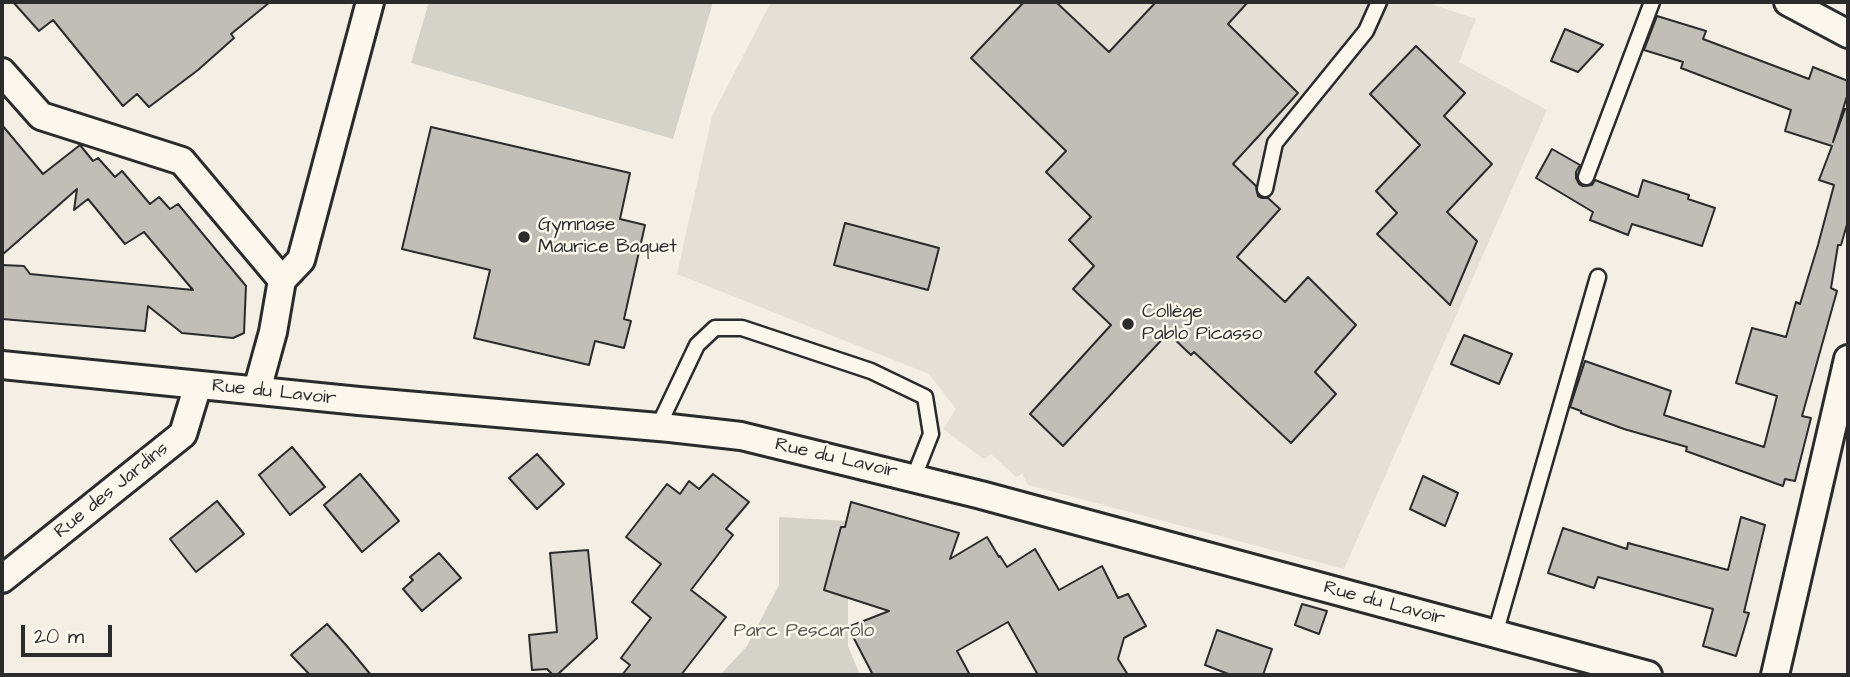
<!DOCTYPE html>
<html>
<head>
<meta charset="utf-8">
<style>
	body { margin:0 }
	#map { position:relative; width:1850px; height:677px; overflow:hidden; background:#f3efe4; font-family:"Architects Daughter",sans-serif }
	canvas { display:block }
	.frame { position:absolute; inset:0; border:4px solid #2b2b2b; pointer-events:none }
	.scale { position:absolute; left:21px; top:625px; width:91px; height:32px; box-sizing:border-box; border:4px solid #2b2b2b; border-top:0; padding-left:9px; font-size:21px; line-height:24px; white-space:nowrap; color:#2b2b2b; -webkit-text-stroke:5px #fbf7ec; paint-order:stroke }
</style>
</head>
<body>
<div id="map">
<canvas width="1850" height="677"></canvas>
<div class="frame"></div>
<div class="scale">20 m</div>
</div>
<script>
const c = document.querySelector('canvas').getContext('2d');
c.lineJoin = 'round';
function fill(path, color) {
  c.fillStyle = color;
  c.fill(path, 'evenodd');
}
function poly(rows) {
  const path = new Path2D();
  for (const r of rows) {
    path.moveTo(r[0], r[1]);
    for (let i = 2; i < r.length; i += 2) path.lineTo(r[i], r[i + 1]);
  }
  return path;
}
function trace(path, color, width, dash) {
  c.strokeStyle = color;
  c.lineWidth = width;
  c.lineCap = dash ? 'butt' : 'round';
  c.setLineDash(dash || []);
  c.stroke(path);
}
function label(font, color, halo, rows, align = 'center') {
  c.font = font + ' "Architects Daughter",sans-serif';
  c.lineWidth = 5;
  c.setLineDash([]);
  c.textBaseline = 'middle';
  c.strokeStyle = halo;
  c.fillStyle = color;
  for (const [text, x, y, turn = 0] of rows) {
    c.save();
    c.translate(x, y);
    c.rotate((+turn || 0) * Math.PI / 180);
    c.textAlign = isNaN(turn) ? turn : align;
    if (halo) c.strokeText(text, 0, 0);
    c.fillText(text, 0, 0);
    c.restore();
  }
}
fill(poly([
	[771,2,1425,2,1476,19,1459,62,1547,110,1344,569,1028,485,1022,474,1016,477,991,454,984,459,943,429,956,409,929,374,677,274,712,116]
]), '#e4e0d6');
fill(poly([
	[429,2,713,2,673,139,411,63],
	[779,517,848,521,848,646,860,675,720,675,747,646,779,585]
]), '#d5d2c9');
const building = poly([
	[13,2,270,2,231,34,234,38,198,70,149,107,137,94,123,106,53,20,39,31,13,2],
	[1024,2,1056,2,1109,52,1156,2,1248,2,1228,24,1298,93,1233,164,1256,186,1258,196,1262,198,1268,198,1280,209,1237,257,1285,302,1308,277,1356,325,1315,372,1336,394,1291,443,1194,352,1191,355,1168,333,1063,446,1030,414,1111,325,1073,289,1094,266,1069,240,1091,217,1046,172,1066,151,971,58,1024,2],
	[1657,16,1706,31,1703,39,1809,79,1813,67,1848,81,1848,93,1833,142,1845,109,1848,109,1848,221,1841,245,1838,245,1831,288,1837,291,1802,416,1811,418,1795,481,1785,479,1783,486,1686,451,1687,447,1624,429,1581,413,1581,411,1570,407,1585,361,1671,391,1664,415,1764,447,1777,396,1736,383,1752,328,1786,337,1796,302,1800,304,1818,245,1834,185,1819,180,1832,146,1785,131,1791,110,1681,68,1683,62,1644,50,1657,16],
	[1565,29,1603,45,1578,72,1551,61,1565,29],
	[1416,46,1465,93,1444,116,1492,164,1447,212,1477,241,1450,305,1377,234,1397,213,1376,191,1420,145,1370,94,1416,46],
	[2,125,43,174,80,145,93,161,98,158,115,177,122,171,150,204,159,197,170,209,178,204,246,286,244,333,233,338,182,333,148,306,145,331,2,319,2,265,24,266,30,274,193,290,144,232,125,244,88,199,74,210,77,189,2,255,2,125],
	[431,127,630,173,620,219,645,225,624,319,631,321,624,348,595,341,589,365,474,338,490,270,402,249,431,127],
	[1552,149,1580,165,1576,172,1576,178,1579,184,1583,186,1592,185,1595,180,1638,197,1643,180,1689,195,1688,199,1715,208,1702,246,1632,224,1628,235,1590,220,1593,212,1536,178,1552,149],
	[845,223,939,248,928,290,834,265,845,223],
	[1464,335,1512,354,1499,384,1451,364,1464,335],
	[292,447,325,487,290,515,259,475,292,447],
	[537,454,564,484,537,509,509,478,537,454],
	[360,474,399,521,362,552,324,505,360,474],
	[713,474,749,502,726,529,733,535,691,590,726,617,681,675,622,675,630,665,621,658,651,618,632,602,661,564,626,537,667,484,680,494,689,481,699,489,713,474],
	[1423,476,1458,493,1445,526,1410,509,1423,476],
	[217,501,244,534,196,572,170,539,217,501],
	[851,502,959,533,950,559,987,537,999,557,1000,556,1007,567,1035,549,1059,590,1102,566,1118,598,1128,594,1146,626,1124,638,1118,659,1128,675,1038,675,1008,622,957,651,970,675,873,675,848,627,889,611,824,590,841,527,845,527,851,502],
	[1741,517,1765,525,1744,612,1749,613,1736,656,1703,646,1713,609,1598,577,1594,588,1548,573,1563,528,1627,549,1628,543,1728,570,1741,517],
	[588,550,597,638,557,675,553,675,547,669,532,670,529,635,557,632,550,553,588,550],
	[439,553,461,578,422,611,403,589,413,580,410,577,439,553],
	[1302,604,1327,611,1319,634,1295,625,1302,604],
	[327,624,346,645,371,675,310,675,291,655,327,624],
	[1217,630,1272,649,1263,675,1231,675,1205,665,1217,630]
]);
fill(building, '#c0beb6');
trace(building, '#2b2b2b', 2);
const lane = poly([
	[1586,177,1652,2],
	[1265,189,1275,143,1366,31,1379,2],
	[658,427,697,345,715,328,742,328,871,371,925,397,931,434,914,477],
	[1495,634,1598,277]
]);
const street = poly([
	[1788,2,1848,34],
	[2,72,41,116,182,161,282,280],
	[2,365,359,401,670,428,741,436,981,495,1648,675],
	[257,390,273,332,282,280,301,260,370,2],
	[2,579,183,434,198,385],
	[1775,675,1848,359]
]);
trace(lane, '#2b2b2b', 19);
trace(street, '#2b2b2b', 32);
trace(lane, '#fbf7ec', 14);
trace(street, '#fbf7ec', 26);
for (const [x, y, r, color] of [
	[524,237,7,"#2b2b2b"],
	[1128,324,7,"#2b2b2b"]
]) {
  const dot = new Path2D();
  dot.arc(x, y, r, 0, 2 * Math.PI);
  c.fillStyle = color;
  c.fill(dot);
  trace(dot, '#fbf7ec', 2.5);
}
label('19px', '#2b2b2b', '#fbf7ec', [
	["Gymnase",538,226],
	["Maurice Baquet",538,248],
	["Collège",1142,313],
	["Pablo Picasso",1142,335]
], 'left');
label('19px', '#2b2b2b', '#fbf7ec', [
	["Rue du Lavoir",274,393,6],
	["Rue du Lavoir",836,459,13],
	["Rue des Jardins",112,491,-39],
	["Rue du Lavoir",1384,604,15]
]);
label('19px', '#565552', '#fbf7ec', [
	["Parc Pescarolo",804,632]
]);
</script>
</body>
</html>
